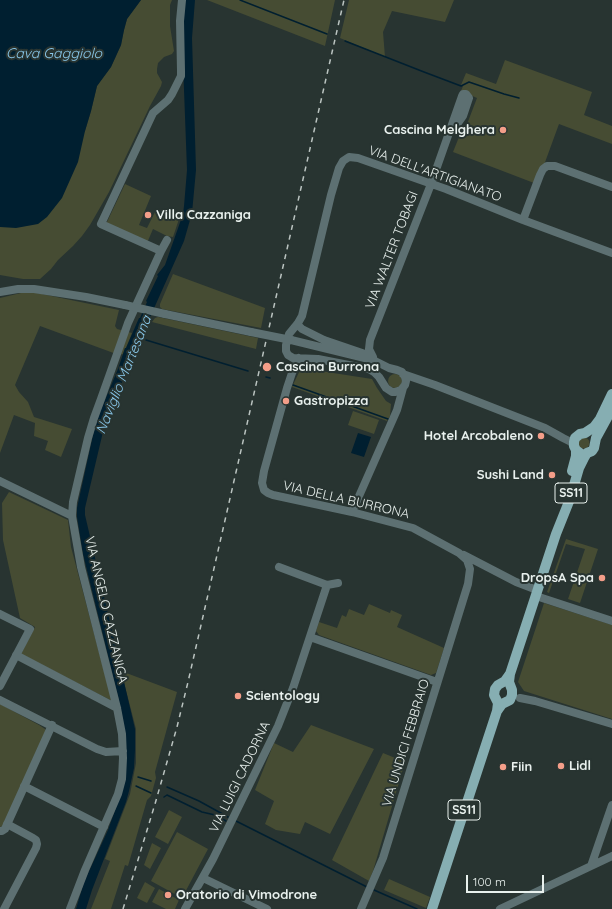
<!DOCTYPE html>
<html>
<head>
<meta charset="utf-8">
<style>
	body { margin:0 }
	#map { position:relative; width:612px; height:909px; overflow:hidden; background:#283431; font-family:Quicksand,sans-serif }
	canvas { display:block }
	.scale { position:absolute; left:466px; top:875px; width:78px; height:18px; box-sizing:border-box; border:2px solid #e9f1ee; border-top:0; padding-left:5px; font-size:12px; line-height:14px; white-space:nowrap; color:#e9f1ee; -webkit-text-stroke:3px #283431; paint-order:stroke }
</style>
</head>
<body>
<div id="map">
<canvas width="612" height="909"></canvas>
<div class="scale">100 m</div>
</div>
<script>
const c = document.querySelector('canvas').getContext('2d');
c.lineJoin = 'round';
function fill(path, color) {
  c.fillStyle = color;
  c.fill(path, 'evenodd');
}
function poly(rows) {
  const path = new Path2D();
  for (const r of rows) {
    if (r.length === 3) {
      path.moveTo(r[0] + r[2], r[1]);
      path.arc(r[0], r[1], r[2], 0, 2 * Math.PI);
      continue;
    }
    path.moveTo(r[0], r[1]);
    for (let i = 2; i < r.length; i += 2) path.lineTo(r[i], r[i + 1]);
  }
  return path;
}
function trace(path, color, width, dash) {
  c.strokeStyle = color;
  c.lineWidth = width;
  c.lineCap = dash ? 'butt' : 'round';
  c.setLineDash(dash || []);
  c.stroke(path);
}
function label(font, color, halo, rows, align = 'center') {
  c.font = font + ' Quicksand,sans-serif';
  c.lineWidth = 4;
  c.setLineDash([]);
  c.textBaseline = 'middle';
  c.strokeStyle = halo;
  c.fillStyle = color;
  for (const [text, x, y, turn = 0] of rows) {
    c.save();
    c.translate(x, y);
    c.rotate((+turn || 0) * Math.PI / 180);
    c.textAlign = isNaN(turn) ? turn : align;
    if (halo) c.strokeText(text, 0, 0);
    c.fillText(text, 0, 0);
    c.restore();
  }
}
fill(poly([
	[141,0,172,0,170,5,170,26,174,51,172,54,164,57,158,63,157,69,157,73,162,82,161,86,150,106,109,192,90,225,82,236,73,246,58,260,51,269,40,279,23,279,0,275,0,227,3,227,85,131,91,111,97,86,111,67,121,45,124,30,127,19],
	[207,0,335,0,325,46],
	[349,0,454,0,445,22,392,11,383,32,385,57,340,38],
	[505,60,592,92,584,115,612,126,612,144,559,124,544,165,534,183,453,152,461,132,464,132,477,98,461,91,463,86,461,85,466,73,496,84],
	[125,184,151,196,139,225,147,228,156,210,171,217,173,213,180,216,173,237,167,236,153,229,147,243,106,224],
	[173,274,265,308,261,328,162,309,160,307,160,304],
	[21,293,37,293,119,310,115,326,117,329,132,333,126,348,125,348,123,354,119,355,40,326,15,385,19,392,28,402,34,417,72,429,61,457,45,450,48,441,34,436,35,423,14,415,0,453,0,298],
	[158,317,258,338,256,349,152,322,155,318],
	[312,363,314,370,372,379,377,388,386,401,391,404,390,416,387,421,292,387,301,368,306,364],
	[395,381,7],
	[353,411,379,420,374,434,348,425],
	[584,443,5.5],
	[9,492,68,520,71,547,112,701,21,654,35,627,20,618,3,540,2,503],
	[566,539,598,549,580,603,568,599,585,549,566,544,549,593,547,592],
	[544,603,612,625,612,719,524,691,518,682],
	[369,604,390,613,391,610,402,615,397,627,444,648,436,673,431,675,319,635,316,631,319,622,337,628,342,615,346,617,349,609,364,615],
	[121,671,177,692,155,772,156,778,151,796,147,800,128,866,125,865,111,909,91,909,110,861,105,859,130,794,136,763,136,729],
	[0,704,39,725,45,729,46,731,3,826,0,827],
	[311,725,374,749,330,834,305,822,300,834,276,830,265,824,274,801,255,790,274,743,293,752],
	[383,753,405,762,373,871,369,881,332,860],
	[169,810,182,817,168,844,155,837],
	[177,832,208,849,182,898,151,881],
	[152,843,161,848,150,869,144,865],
	[389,879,430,897,426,908,384,890],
	[145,882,155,888,147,903,137,898],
	[159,889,179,900,175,909,166,909,152,902]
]), '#464c33');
fill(poly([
	[0,0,141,0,127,19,124,30,121,45,111,67,97,86,91,111,85,131,78,162,62,198,47,217,38,224,16,228,0,227],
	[185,0,195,0,192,38,196,170,192,213,184,241,135,351,105,423,102,436,85,508,85,515,135,729,135,750,134,768,129,791,126,802,92,890,86,909,76,909,84,882,108,830,123,788,119,700,83,554,77,517,77,508,93,435,100,412,118,369,125,348,126,348,139,318,140,318,147,302,146,301,158,276,157,275,165,265,183,214,184,206,187,170,182,36],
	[358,433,371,437,364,457,351,453]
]), '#001f30');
trace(poly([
	[240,0,327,34],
	[345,41,424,72,461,86,469,82,504,94,519,98],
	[146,340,248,371],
	[266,377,270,378],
	[293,385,388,419],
	[138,777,151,781],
	[136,786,151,793],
	[167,787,199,801,228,817],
	[164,797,167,795,202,812,215,815,226,821],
	[236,821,367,887],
	[374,890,417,909]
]), '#001f30', 1.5);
trace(poly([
	[523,220,540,175,543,169,547,166,555,166,612,187],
	[161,251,167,240],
	[0,292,18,289,34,289,86,297,125,305],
	[165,314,251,332],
	[297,324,302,329,324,340,368,355],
	[291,340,373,360,389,368,397,370,402,372,405,377,406,381,405,385,401,390,395,392,392,392,386,388,379,377,374,372,369,369,318,359,293,358,288,355,286,351,286,345,289,334,298,323,302,316,331,195,339,168,343,161,349,157,358,158,446,189,523,220,612,253],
	[373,357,369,349,370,340,431,184,462,96,463,94,466,94,469,98,463,116,458,123,450,129],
	[299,358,292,373,287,388,264,471,262,483,264,490,268,493,273,495,352,512,413,528,459,553,467,560,470,569,468,584,383,858,361,909],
	[403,374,435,385,545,428,563,438,571,442,574,446],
	[0,481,72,516],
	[352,512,397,410,403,388],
	[464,555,516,582,537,590],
	[279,567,327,585],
	[327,585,338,583],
	[536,596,612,621],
	[0,614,30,629,0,686],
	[310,637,437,682],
	[16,655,117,708],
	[520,698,535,701,612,724],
	[0,700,97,749,106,752,123,751],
	[24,786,104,827],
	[0,831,2,831,5,829,52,725],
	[591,866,612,805],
	[203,878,267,909],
	[4,909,36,848,37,844,36,840,33,838,7,824],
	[70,909,85,870,118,794,122,779,123,758,122,734,117,708,81,567,72,516,73,502,88,438,94,418,101,399,128,323,161,251,101,224,153,113,168,100,172,94,181,76,181,71,180,21,182,0],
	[185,909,213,859,278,726,293,688,327,585],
	[500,909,612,856]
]), '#5d7072', 8);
trace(poly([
	[580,453,576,450,574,446,574,442,575,438,580,434,585,433,594,427,600,419,612,394],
	[572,471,576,456,576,450],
	[497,711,502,704,510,700,512,695,512,690,509,682,510,674],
	[432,909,497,711,498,703,494,695,495,689,498,685,505,681,510,674,556,534,570,499,579,468,584,458,587,453,592,451,594,448,596,438,612,409]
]), '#86aeb2', 10);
trace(poly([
	[123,909,155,804,177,727,188,682,344,0]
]), '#bbc4c1', 1.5, [5, 5]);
trace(poly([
	[125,305,165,314],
	[251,332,291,340]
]), '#5d7072', 8);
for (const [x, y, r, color] of [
	[503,130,4,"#f49e89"],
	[148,215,4,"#f49e89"],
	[267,367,5,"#f49e89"],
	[286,401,4,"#f49e89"],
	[541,436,4,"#f49e89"],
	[552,475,4,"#f49e89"],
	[602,578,4,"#f49e89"],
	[238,696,4,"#f49e89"],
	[561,766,4,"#f49e89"],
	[503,767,4,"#f49e89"],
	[168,895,4,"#f49e89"]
]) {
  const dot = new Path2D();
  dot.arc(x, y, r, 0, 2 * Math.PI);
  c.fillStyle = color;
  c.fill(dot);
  trace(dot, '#283431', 1.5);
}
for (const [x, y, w] of [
	[571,493,32],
	[464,810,32]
]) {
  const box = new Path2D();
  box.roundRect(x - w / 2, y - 10, w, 20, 3);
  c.fillStyle = '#283431';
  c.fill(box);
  trace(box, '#e9f1ee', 1);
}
label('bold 12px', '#e9f1ee', null, [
	["SS11",571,493],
	["SS11",464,810]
]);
label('bold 13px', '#e9f1ee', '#283431', [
	["Cascina Melghera",495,130,"right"],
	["Villa Cazzaniga",156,215],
	["Cascina Burrona",276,367],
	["Gastropizza",294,401],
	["Hotel Arcobaleno",533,436,"right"],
	["Sushi Land",544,475,"right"],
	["DropsA Spa",594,578,"right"],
	["Scientology",246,696],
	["Lidl",569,766],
	["Fiin",511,767],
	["Oratorio di Vimodrone",176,895]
], 'left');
label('13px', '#e9f1ee', '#283431', [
	["VIA DELL'ARTIGIANATO",435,174,20],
	["VIA WALTER TOBAGI",392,250,-69],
	["VIA DELLA BURRONA",346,500,13],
	["VIA ANGELO CAZZANIGA",106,610,77],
	["VIA UNDICI FEBBRAIO",406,743,-73],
	["VIA LUIGI CADORNA",240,777,-64]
]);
label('italic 14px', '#89c8eb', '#283431', [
	["Cava Gaggiolo",54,54],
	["Naviglio Martesana",124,375,-68]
]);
</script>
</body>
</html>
